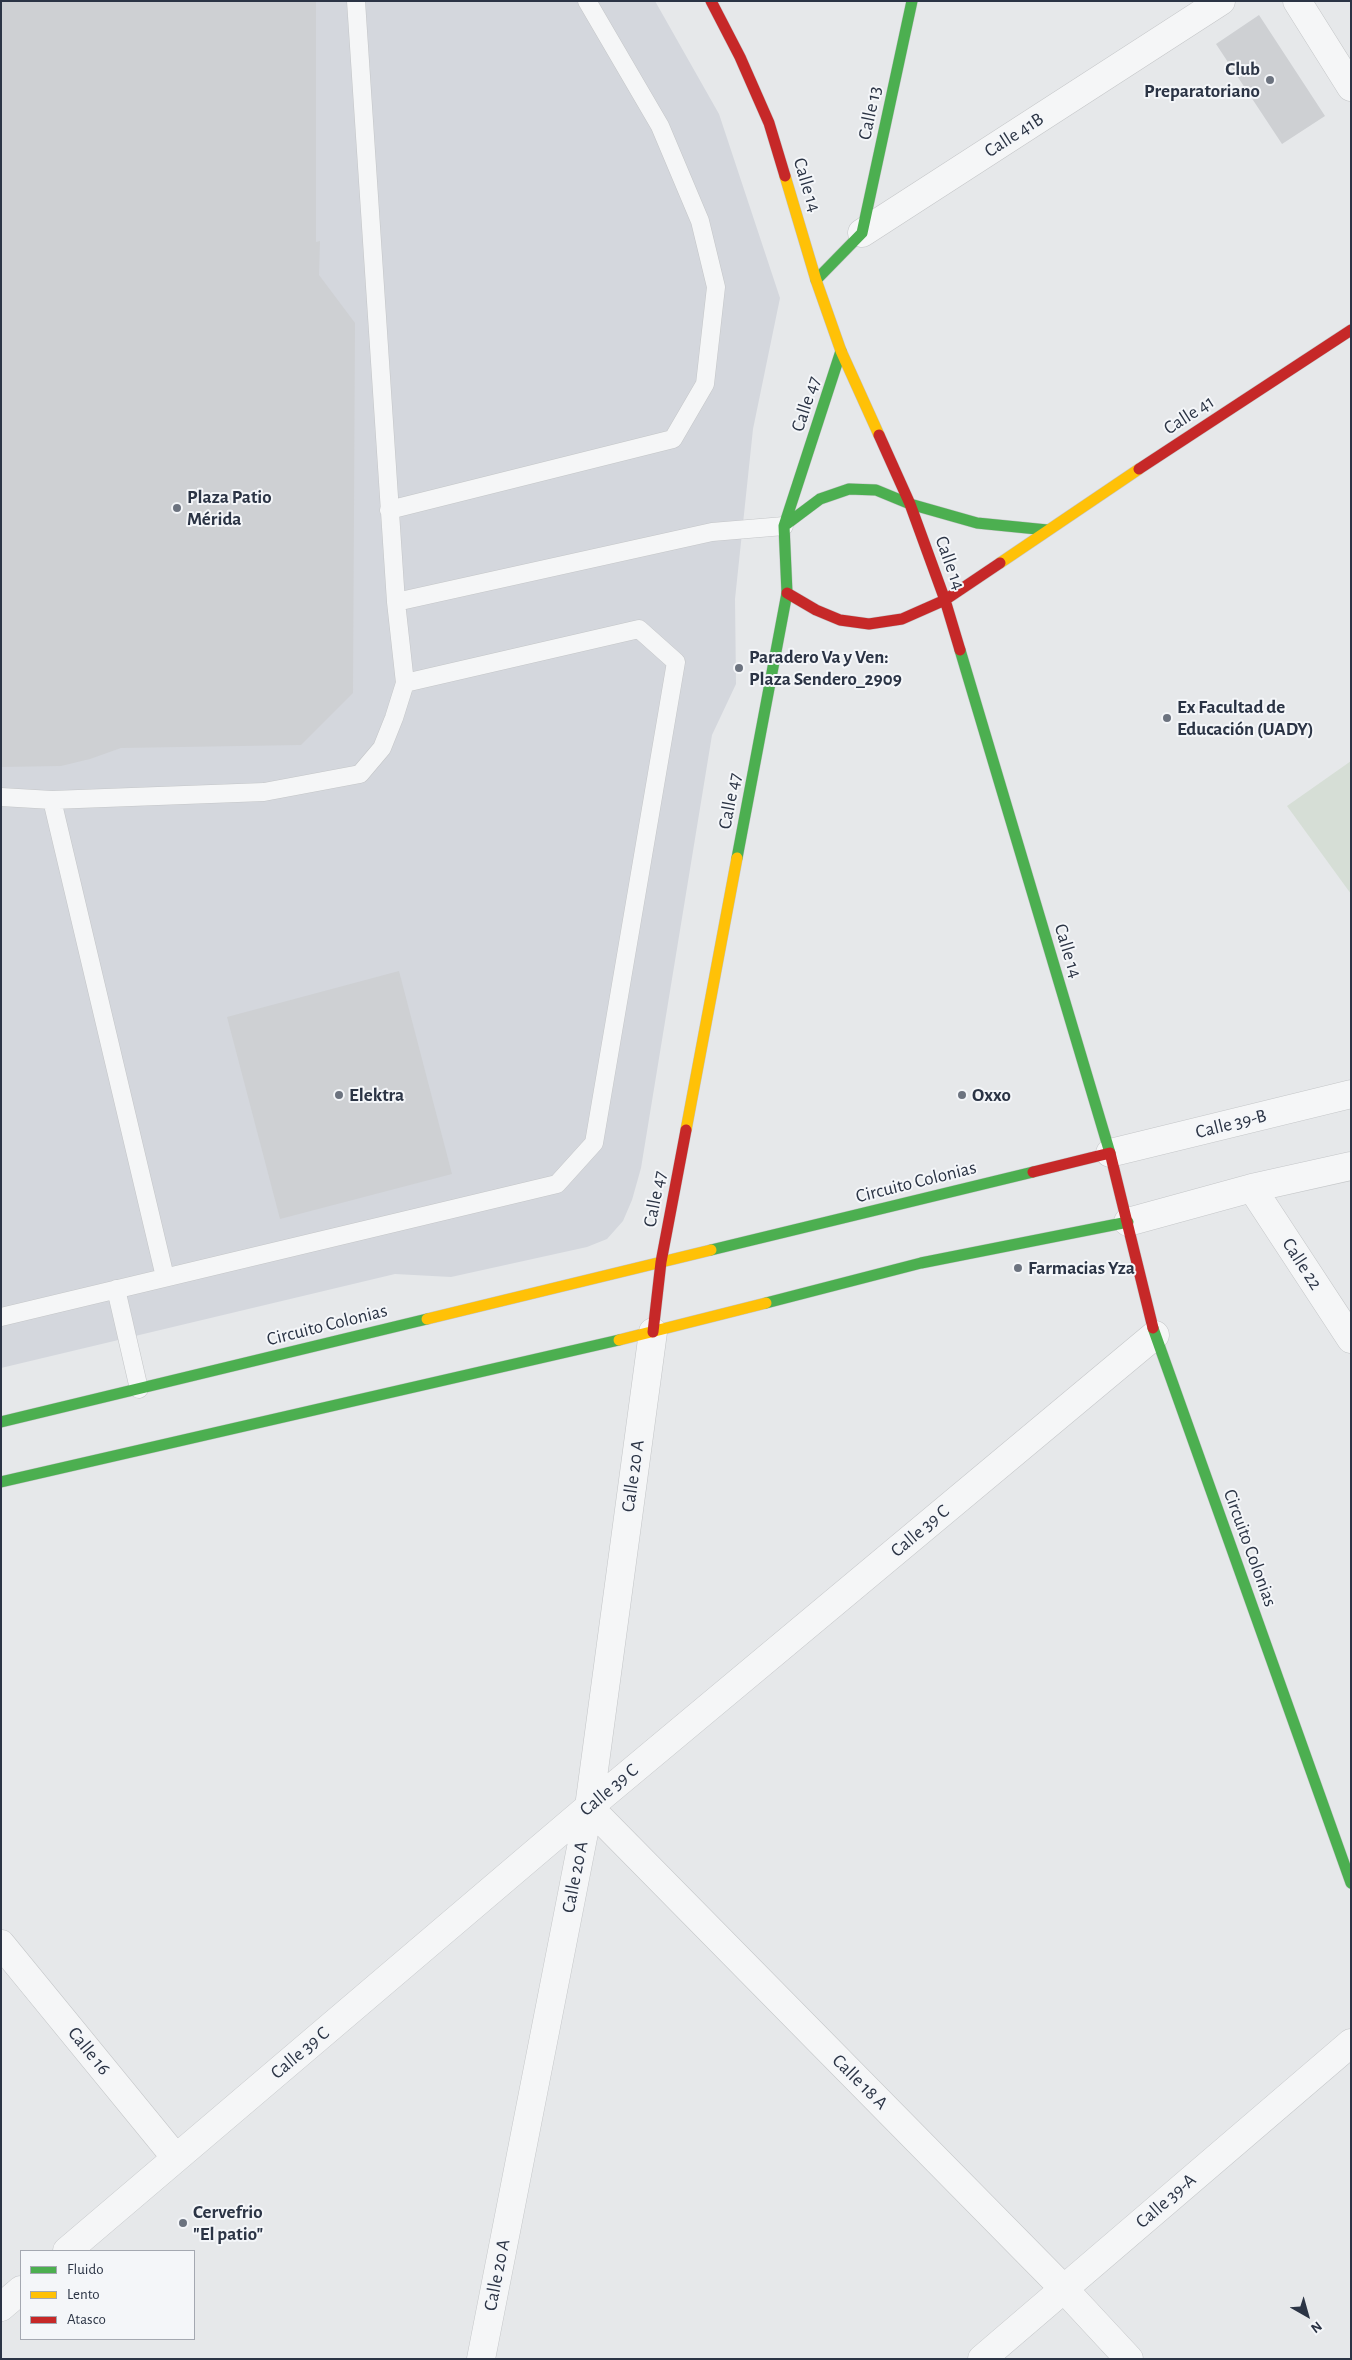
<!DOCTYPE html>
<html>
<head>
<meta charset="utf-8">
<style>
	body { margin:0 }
	#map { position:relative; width:1352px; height:2360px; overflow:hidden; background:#e6e8ea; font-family:"Alegreya Sans",sans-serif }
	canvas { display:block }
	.frame { position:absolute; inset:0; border:2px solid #2b3445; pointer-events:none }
	.legend { position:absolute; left:20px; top:2250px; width:175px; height:90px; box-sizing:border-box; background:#f4f6f9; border:1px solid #a4a8b1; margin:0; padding:6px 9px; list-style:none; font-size:15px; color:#2b3445 }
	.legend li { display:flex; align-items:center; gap:10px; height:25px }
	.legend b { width:25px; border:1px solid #a4a8b1 }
	.north { position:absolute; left:1282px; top:2290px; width:50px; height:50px; -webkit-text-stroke:4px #f4f6f9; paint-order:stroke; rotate:142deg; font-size:14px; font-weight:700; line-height:20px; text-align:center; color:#2b3445 }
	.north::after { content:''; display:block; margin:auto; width:18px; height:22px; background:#2b3445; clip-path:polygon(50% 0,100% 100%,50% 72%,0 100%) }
</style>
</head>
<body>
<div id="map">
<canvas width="1352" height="2360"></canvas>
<div class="frame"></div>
<ul class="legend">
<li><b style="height:6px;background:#4caf50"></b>Fluido</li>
<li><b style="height:6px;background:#ffc107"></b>Lento</li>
<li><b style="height:6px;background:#c62828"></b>Atasco</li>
</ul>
<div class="north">N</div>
</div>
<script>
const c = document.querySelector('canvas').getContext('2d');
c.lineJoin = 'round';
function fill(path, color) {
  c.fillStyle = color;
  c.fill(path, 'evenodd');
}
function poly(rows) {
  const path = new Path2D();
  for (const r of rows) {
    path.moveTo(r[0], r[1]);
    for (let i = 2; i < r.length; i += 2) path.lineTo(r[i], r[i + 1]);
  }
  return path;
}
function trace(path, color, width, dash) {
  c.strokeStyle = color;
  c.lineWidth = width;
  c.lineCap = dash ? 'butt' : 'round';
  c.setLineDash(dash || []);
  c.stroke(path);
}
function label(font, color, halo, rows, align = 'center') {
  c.font = font + ' "Alegreya Sans",sans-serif';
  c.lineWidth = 4;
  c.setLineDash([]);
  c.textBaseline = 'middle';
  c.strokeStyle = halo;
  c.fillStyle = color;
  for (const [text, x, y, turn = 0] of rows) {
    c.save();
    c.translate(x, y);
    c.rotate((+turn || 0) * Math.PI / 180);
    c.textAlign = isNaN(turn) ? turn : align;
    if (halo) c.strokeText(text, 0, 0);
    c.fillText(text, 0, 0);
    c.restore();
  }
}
fill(poly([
	[1,1,655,1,719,114,780,298,753,429,735,599,736,684,712,735,641,1168,632,1200,623,1221,607,1239,587,1247,451,1277,395,1274,1,1368]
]), '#d4d7dd');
fill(poly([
	[1351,761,1351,894,1287,806]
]), '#d6ded6');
fill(poly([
	[1,1,316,1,316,242,320,241,319,275,355,323,353,693,301,745,121,748,90,759,61,766,1,767],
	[1259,15,1325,116,1282,144,1216,44],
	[399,971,452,1174,280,1219,227,1017]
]), '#ced0d3');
const lane = poly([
	[389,510,673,439,705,384,716,287,700,221,660,126,587,1],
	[396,602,712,532,784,526],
	[1,797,52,800,264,792,360,774,382,748,394,718,405,683,396,602,356,1],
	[52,800,165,1277],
	[116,1289,139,1389],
	[1,1317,557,1184,594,1143,676,662,639,629,405,683]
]);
const street = poly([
	[1297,1,1351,87],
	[862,233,1221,1],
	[1110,1153,1351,1094],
	[1252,1188,1351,1339],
	[1128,1222,1252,1188,1351,1166],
	[589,1807,1064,2289,1129,2359],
	[1,1944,176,2158],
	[67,2251,589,1807,1155,1335],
	[1,2307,21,2290],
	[481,2359,589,1807,653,1332],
	[982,2359,1351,2043]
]);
const fast = poly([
	[816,280,862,233,912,1],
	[784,526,820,499,849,489,876,490,910,504,977,523,1047,530],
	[960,650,1110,1153],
	[737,858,787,593,784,526,841,351],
	[711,1250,1033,1172],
	[766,1303,921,1263,1128,1222],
	[1153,1328,1351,1883],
	[1,1422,427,1319],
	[1,1482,619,1340]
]);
const slow = poly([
	[785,176,816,280,841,351,879,435],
	[1000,563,1139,469],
	[686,1130,737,858],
	[427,1319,711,1250],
	[619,1340,766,1303]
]);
const jam = poly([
	[711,1,740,57,769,123,785,176],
	[879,435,910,504,945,600,960,650],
	[1139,469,1351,330],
	[787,593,816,610,840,620,869,624,902,619,945,600,1000,563],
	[1033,1172,1110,1153,1153,1328],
	[653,1332,661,1262,686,1130]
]);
trace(lane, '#c4c6c8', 19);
trace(street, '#c4c6c8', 29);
trace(fast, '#c4c6c8', 12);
trace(slow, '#c4c6c8', 12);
trace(jam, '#c4c6c8', 12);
trace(lane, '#f5f6f7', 18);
trace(street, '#f5f6f7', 28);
trace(fast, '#4caf50', 11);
trace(slow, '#ffc107', 11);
trace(jam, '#c62828', 11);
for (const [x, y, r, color] of [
	[1270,80,5,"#6c737f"],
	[177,508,5,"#6c737f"],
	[739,668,5,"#6c737f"],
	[1167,718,5,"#6c737f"],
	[339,1095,5,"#6c737f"],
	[962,1095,5,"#6c737f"],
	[1018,1268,5,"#6c737f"],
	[183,2223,5,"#6c737f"]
]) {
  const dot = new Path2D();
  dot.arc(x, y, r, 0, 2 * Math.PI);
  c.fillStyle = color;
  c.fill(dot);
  trace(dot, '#f4f6f9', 2);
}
label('bold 19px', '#2b3445', '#f4f6f9', [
	["Club",1260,69,"right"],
	["Preparatoriano",1260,91,"right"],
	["Plaza Patio",187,497],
	["Mérida",187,519],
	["Paradero Va y Ven:",749,657],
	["Plaza Sendero_2909",749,679],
	["Ex Facultad de",1177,707],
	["Educación (UADY)",1177,729],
	["Elektra",349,1095],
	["Oxxo",972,1095],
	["Farmacias Yza",1028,1268],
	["Cervefrio",193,2212],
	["\"El patio\"",193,2234]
], 'left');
label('19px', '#2b3445', '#f4f6f9', [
	["Calle 13",870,113,-78],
	["Calle 41B",1014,135,-33],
	["Calle 14",807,185,73],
	["Calle 47",806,404,-72],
	["Calle 41",1189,415,-33],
	["Calle 14",950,563,70],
	["Calle 47",730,801,-79],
	["Calle 14",1068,951,73],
	["Calle 39-B",1231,1124,-14],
	["Circuito Colonias",916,1182,-14],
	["Calle 47",655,1199,-79],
	["Calle 22",1302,1264,57],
	["Circuito Colonias",327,1325,-14],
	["Calle 20 A",633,1476,-82],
	["Calle 39 C",920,1531,-40],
	["Circuito Colonias",1250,1548,70],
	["Calle 39 C",609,1790,-40],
	["Calle 20 A",575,1877,-79],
	["Calle 16",89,2051,51],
	["Calle 39 C",300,2053,-40],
	["Calle 18 A",860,2082,45],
	["Calle 39-A",1166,2201,-41],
	["Calle 20 A",497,2275,-79]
]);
</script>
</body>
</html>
